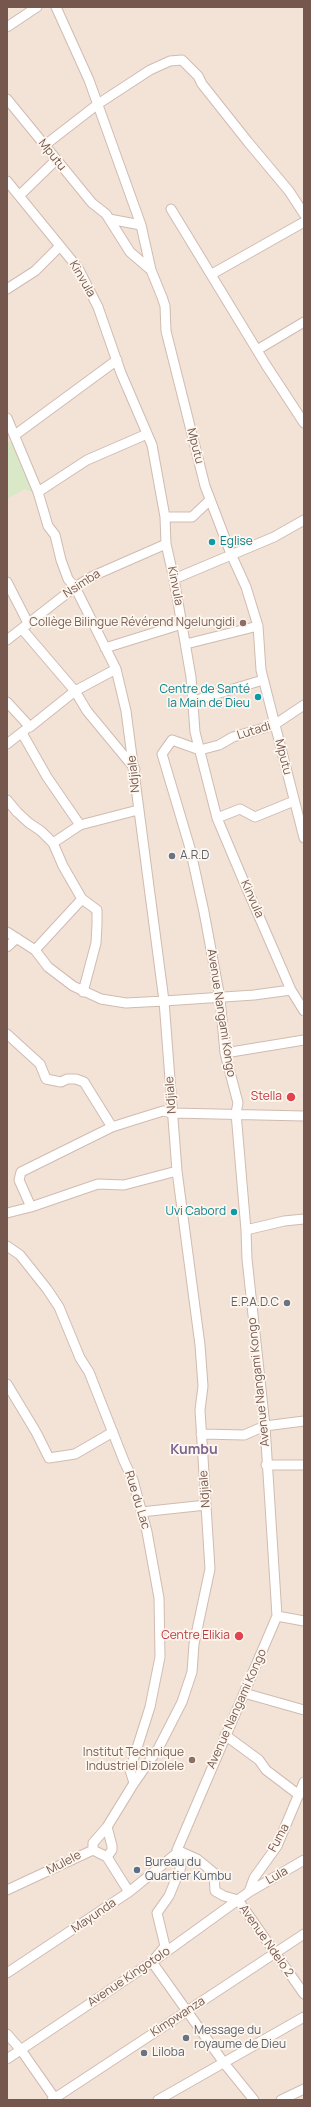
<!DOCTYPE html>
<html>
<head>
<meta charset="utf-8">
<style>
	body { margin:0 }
	#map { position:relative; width:311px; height:2107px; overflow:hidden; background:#fcf2e8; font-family:Manrope,sans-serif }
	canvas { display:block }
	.frame { position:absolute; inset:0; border:8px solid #76574d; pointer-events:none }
</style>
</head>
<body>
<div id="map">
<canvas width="311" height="2107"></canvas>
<div class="frame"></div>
</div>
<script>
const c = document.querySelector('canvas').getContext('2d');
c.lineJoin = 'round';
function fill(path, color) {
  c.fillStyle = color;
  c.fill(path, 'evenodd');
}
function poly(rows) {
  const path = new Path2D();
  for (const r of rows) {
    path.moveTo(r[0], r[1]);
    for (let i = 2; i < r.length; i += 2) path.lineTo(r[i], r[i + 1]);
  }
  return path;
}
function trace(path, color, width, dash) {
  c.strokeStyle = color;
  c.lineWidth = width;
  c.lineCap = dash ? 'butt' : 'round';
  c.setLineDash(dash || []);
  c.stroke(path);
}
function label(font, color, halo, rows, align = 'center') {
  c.font = font + ' Manrope,sans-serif';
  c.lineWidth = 3.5;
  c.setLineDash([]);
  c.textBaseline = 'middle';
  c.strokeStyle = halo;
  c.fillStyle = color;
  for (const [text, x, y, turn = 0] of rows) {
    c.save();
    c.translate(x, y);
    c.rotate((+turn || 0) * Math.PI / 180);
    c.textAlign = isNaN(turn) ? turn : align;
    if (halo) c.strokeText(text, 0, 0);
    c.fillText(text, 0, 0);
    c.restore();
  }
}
fill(poly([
	[7,7,304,7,304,2100,7,2100]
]), '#f3e3d7');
fill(poly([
	[14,441,35,491,31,492,25,489,7,499,7,443]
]), '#d9e9c7');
const minor = poly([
	[56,7,89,80,141,225,151,270],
	[7,27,37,7],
	[7,99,92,203,106,214,130,252,151,270,162,297,165,306,166,331,205,486,231,554,246,587,258,626,261,670,304,838],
	[45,145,98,104,150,70,170,61,182,60,198,76,202,84,248,142,289,191,304,214],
	[7,181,78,268,98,307,121,373,152,445,165,517,166,544,174,579,191,677,195,732,208,783,217,818,241,875,291,990,304,1011],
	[20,195,56,160],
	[171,209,266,365,304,423],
	[109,219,141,225],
	[212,274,304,222],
	[7,289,35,271,60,246],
	[257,350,304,322],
	[7,418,38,492,48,526,55,535,61,560,68,579,75,587,116,669,126,711,164,1001,177,1171,200,1345,203,1386,200,1410,210,1569,194,1644,192,1672,182,1702,158,1749,134,1783,107,1827,93,1843,93,1850,7,1890],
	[15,435,117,360],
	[38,492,87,460,147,434],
	[165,517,192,517,210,500],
	[174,579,274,537,304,520],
	[7,582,28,623],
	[22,629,75,691,87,711,135,769],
	[7,640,75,587,93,576,166,544],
	[186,644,258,626],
	[105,648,182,624],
	[193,701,263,680],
	[7,702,30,727,75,691,116,669],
	[22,733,47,777,80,825],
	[7,744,25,730],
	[7,800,17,812,29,823,41,831,53,843,63,866,82,899,35,950],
	[217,818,240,809,255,817,294,801],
	[53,843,80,825,138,810],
	[82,899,97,910,97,924,96,943,83,992],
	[7,932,35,950,48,967,73,986,101,999,126,1003,164,1001,254,995,291,990],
	[7,947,17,938],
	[7,1034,40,1064,46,1079,61,1082,67,1079,76,1079,84,1082,112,1127],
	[225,1053,304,1040],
	[31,1207,19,1180,21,1172,112,1127,134,1120,163,1111,172,1113,304,1116],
	[7,1213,31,1207,98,1184,124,1185,177,1171],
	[246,1230,284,1221,304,1219],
	[7,1246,20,1255,47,1289,59,1307,80,1358,89,1372,124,1461,133,1480,147,1532,159,1598,160,1657,150,1707,130,1770,134,1783],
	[7,1384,36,1432,49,1458,75,1454,113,1432],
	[201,1434,244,1435,265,1426,304,1421],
	[266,1465,304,1465],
	[141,1512,206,1505],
	[277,1616,304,1621],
	[244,1693,304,1710],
	[225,1735,259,1760,266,1770,299,1795],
	[107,1827,112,1846,112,1850,107,1857],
	[93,1850,107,1857,129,1892],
	[177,1850,197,1859,214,1873,215,1891,224,1896,238,1900,304,1994],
	[249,1892,254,1878,277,1846,304,1782],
	[7,1973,129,1892,177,1853],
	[7,2034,21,2050,56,2100],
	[7,2059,152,1962,249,1892,304,1860],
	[52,2100,304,1934],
	[158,2100,304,2017],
	[254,2100,224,2063,152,1962,165,1946,157,1913,169,1896,181,1867,177,1850,277,1616,265,1426,247,1259,246,1230,236,1113,238,1103,225,1053,220,998,204,912,190,848,162,754,172,740,200,750,219,745,233,737,274,725,304,705],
	[281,2100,304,2089]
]);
trace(minor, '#d0bbb1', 11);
trace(minor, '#fff', 9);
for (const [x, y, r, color] of [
	[212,542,4,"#0f9aa8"],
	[243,623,4,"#8d6e63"],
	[258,697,4,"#0f9aa8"],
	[172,856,4,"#6b7280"],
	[291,1097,5,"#e0444e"],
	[234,1212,4,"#0f9aa8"],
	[287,1303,4,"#6b7280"],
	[239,1636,5,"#e0444e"],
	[192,1760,4,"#8d6e63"],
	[137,1870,4,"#5c6f8a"],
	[186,2038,4,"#6b7280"],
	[144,2053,4,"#6b7280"]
]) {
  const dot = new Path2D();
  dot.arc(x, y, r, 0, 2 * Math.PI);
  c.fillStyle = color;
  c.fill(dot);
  trace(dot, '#fef7ef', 1.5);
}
label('12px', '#76574d', '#fef7ef', [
	["Mputu",52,155,51],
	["Kinvula",82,279,60],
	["Mputu",195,446,76],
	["Nsimba",82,584,-33],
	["Kinvula",175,586,79],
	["Lutadi",254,731,-17],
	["Mputu",283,757,76],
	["Ndjiale",134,774,-96],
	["Kinvula",252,899,66],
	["Avenue Nangami Kongo",221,1013,81],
	["Ndjiale",171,1095,-94],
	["Avenue Nangami Kongo",259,1382,-96],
	["Ndjiale",205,1489,-94],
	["Rue du Lac",137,1500,73],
	["Avenue Nangami Kongo",237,1709,-66],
	["Fuma",279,1838,-62],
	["Mulele",64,1863,-28],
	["Lula",277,1876,-30],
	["Mayunda",94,1916,-34],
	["Avenue Ndelo 2",266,1941,55],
	["Avenue Kingotolo",129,1977,-34],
	["Kimpwanza",178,2017,-33]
]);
label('12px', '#0d838f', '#fef7ef', [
	["Eglise",220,542,"left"],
	["Centre de Santé",250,690],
	["la Main de Dieu",250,704],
	["Uvi Cabord",226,1212]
], 'right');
label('12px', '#785e54', '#fef7ef', [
	["Collège Bilingue Révérend Ngelungidi",235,623],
	["Institut Technique",184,1753],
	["Industriel Dizolele",184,1767]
], 'right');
label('12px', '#5b616d', '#fef7ef', [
	["A.R.D",180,856],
	["E.P.A.D.C",279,1303,"right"],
	["Message du",194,2031],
	["royaume de Dieu",194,2045],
	["Liloba",152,2053]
], 'left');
label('12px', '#be3a42', '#fef7ef', [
	["Stella",282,1097],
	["Centre Elikia",230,1636]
], 'right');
label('12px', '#4e5e75', '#fef7ef', [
	["Bureau du",145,1863],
	["Quartier Kumbu",145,1877]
], 'left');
label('bold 14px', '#7d6591', '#fef7ef', [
	["Kumbu",194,1450]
]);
</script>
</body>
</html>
